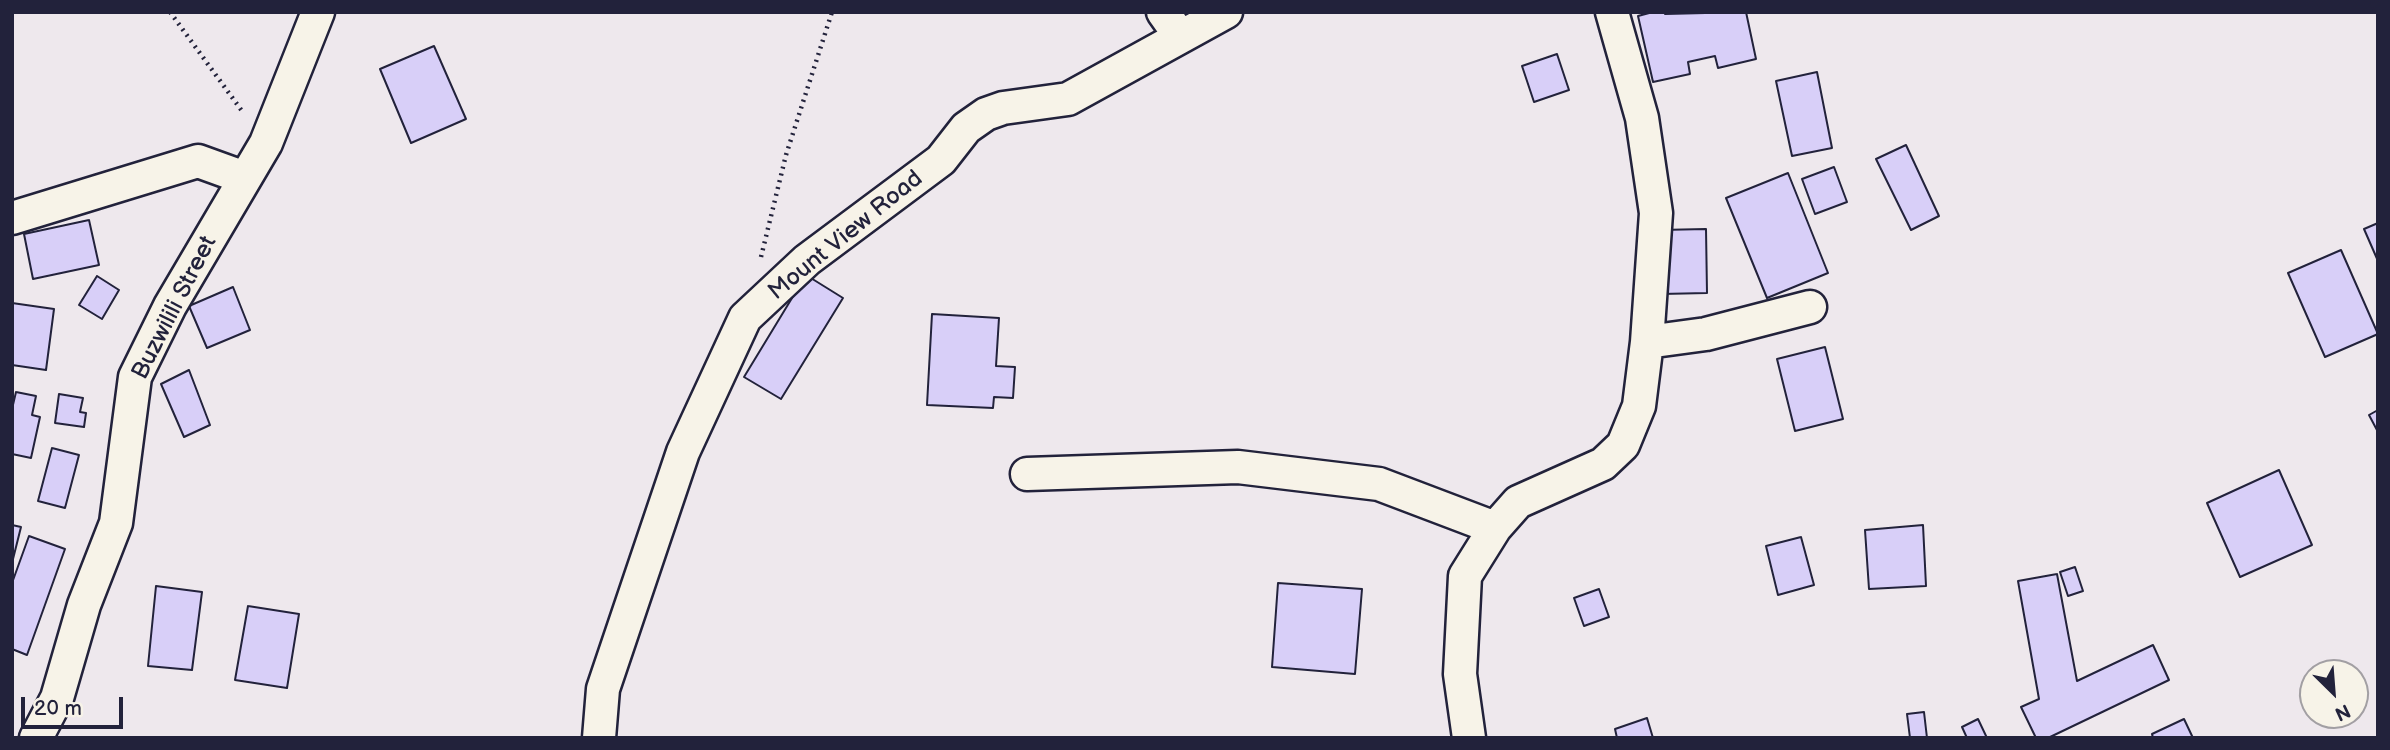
<!DOCTYPE html>
<html>
<head>
<meta charset="utf-8">
<style>
	body { margin:0 }
	#map { position:relative; width:2390px; height:750px; overflow:hidden; background:#eee8ed; font-family:"Balsamiq Sans",sans-serif }
	canvas { display:block }
	.frame { position:absolute; inset:0; border:14px solid #22223b; pointer-events:none }
	.north { position:absolute; left:2299px; top:659px; width:70px; height:70px; box-sizing:border-box; background:#f7f3e8; border:2px solid #a29fa3; border-radius:50%; rotate:155deg; font-size:19px; font-weight:700; line-height:28px; text-align:center; color:#22223b }
	.north::after { content:''; display:block; margin:auto; width:24px; height:32px; background:#22223b; clip-path:polygon(50% 0,100% 100%,50% 72%,0 100%) }
	.scale { position:absolute; left:21px; top:697px; width:102px; height:32px; box-sizing:border-box; border:4px solid #22223b; border-top:0; padding-left:9px; font-size:21px; line-height:24px; white-space:nowrap; color:#22223b; -webkit-text-stroke:5px #f7f3e8; paint-order:stroke }
</style>
</head>
<body>
<div id="map">
<canvas width="2390" height="750"></canvas>
<div class="frame"></div>
<div class="north">N</div>
<div class="scale">20 m</div>
</div>
<script>
const c = document.querySelector('canvas').getContext('2d');
c.lineJoin = 'round';
function fill(path, color) {
  c.fillStyle = color;
  c.fill(path, 'evenodd');
}
function poly(rows) {
  const path = new Path2D();
  for (const r of rows) {
    path.moveTo(r[0], r[1]);
    for (let i = 2; i < r.length; i += 2) path.lineTo(r[i], r[i + 1]);
  }
  return path;
}
function trace(path, color, width, dash) {
  c.strokeStyle = color;
  c.lineWidth = width;
  c.lineCap = dash ? 'butt' : 'round';
  c.setLineDash(dash || []);
  c.stroke(path);
}
function label(font, color, halo, rows, align = 'center') {
  c.font = font + ' "Balsamiq Sans",sans-serif';
  c.lineWidth = 5;
  c.setLineDash([]);
  c.textBaseline = 'middle';
  c.strokeStyle = halo;
  c.fillStyle = color;
  for (const [text, x, y, turn = 0] of rows) {
    c.save();
    c.translate(x, y);
    c.rotate((+turn || 0) * Math.PI / 180);
    c.textAlign = isNaN(turn) ? turn : align;
    if (halo) c.strokeText(text, 0, 0);
    c.fillText(text, 0, 0);
    c.restore();
  }
}
const building = poly([
	[1653,12,1665,12,1665,14,1746,12,1756,59,1718,68,1715,56,1688,62,1690,74,1653,82,1638,16,1653,12],
	[434,46,466,119,411,143,380,69,434,46],
	[1557,54,1569,90,1534,102,1522,66,1557,54],
	[1817,72,1832,148,1792,156,1776,81,1817,72],
	[1906,145,1939,216,1911,230,1876,159,1906,145],
	[1834,167,1847,202,1815,214,1802,179,1834,167],
	[1788,173,1828,273,1767,298,1726,198,1788,173],
	[89,220,99,265,33,279,24,234,89,220],
	[2378,223,2378,261,2364,229,2378,223],
	[1706,229,1707,293,1661,294,1660,230,1706,229],
	[2341,250,2378,334,2325,357,2288,273,2341,250],
	[806,275,843,298,781,399,744,377,806,275],
	[97,276,119,290,102,319,79,305,97,276],
	[233,287,250,330,207,348,189,306,233,287],
	[12,303,54,309,46,370,12,365,12,303],
	[932,314,999,318,996,366,1015,367,1013,398,994,397,993,408,927,405,932,314],
	[1825,347,1843,419,1795,431,1777,359,1825,347],
	[189,370,210,425,184,437,161,384,189,370],
	[16,392,36,396,32,415,40,417,31,458,12,454,12,409,16,392],
	[59,394,83,398,80,412,86,413,84,427,55,423,59,394],
	[2378,410,2378,432,2369,415,2378,410],
	[52,448,79,455,65,508,38,501,52,448],
	[2279,470,2312,545,2240,577,2207,503,2279,470],
	[12,525,21,527,12,563,12,525],
	[1923,525,1926,586,1869,589,1865,530,1923,525],
	[29,536,65,549,27,655,12,649,12,583,29,536],
	[1801,537,1814,585,1778,595,1766,546,1801,537],
	[2075,567,2083,591,2068,596,2060,572,2075,567],
	[2057,574,2077,681,2153,645,2169,680,2048,738,2036,738,2021,707,2039,699,2018,581,2057,574],
	[1278,583,1362,589,1355,674,1272,667,1278,583],
	[156,586,202,592,192,670,148,666,156,586],
	[1599,589,1609,617,1584,626,1574,598,1599,589],
	[248,606,299,614,287,688,235,680,248,606],
	[1924,712,1927,738,1910,738,1907,714,1924,712],
	[1647,718,1653,738,1617,738,1615,729,1647,718],
	[1978,719,1987,738,1967,738,1962,727,1978,719],
	[2184,719,2193,738,2153,738,2152,734,2184,719]
]);
fill(building, '#d8cff8');
trace(building, '#22223b', 2);
const minor = poly([
	[1163,12,1180,36],
	[12,218,198,161,245,178],
	[1647,342,1706,334,1810,307],
	[1027,474,1238,467,1379,484,1495,528],
	[36,738,57,698,84,605,116,523,135,377,170,306,266,143,318,12],
	[599,738,603,689,683,452,745,318,807,260,941,160,966,128,986,114,1003,108,1068,99,1226,12],
	[1469,738,1460,674,1465,576,1495,528,1518,502,1603,464,1623,445,1639,406,1647,342,1656,213,1642,118,1612,12]
]);
trace(minor, '#22223b', 37);
trace(poly([
	[170,12,242,111],
	[761,257,786,155,832,12]
]), '#22223b', 4.5, [2, 5]);
trace(minor, '#f7f3e8', 32);
label('24px', '#22223b', '#f7f3e8', [
	["Mount View Road",846,236,-39],
	["Buzwilili Street",175,308,-63]
]);
</script>
</body>
</html>
